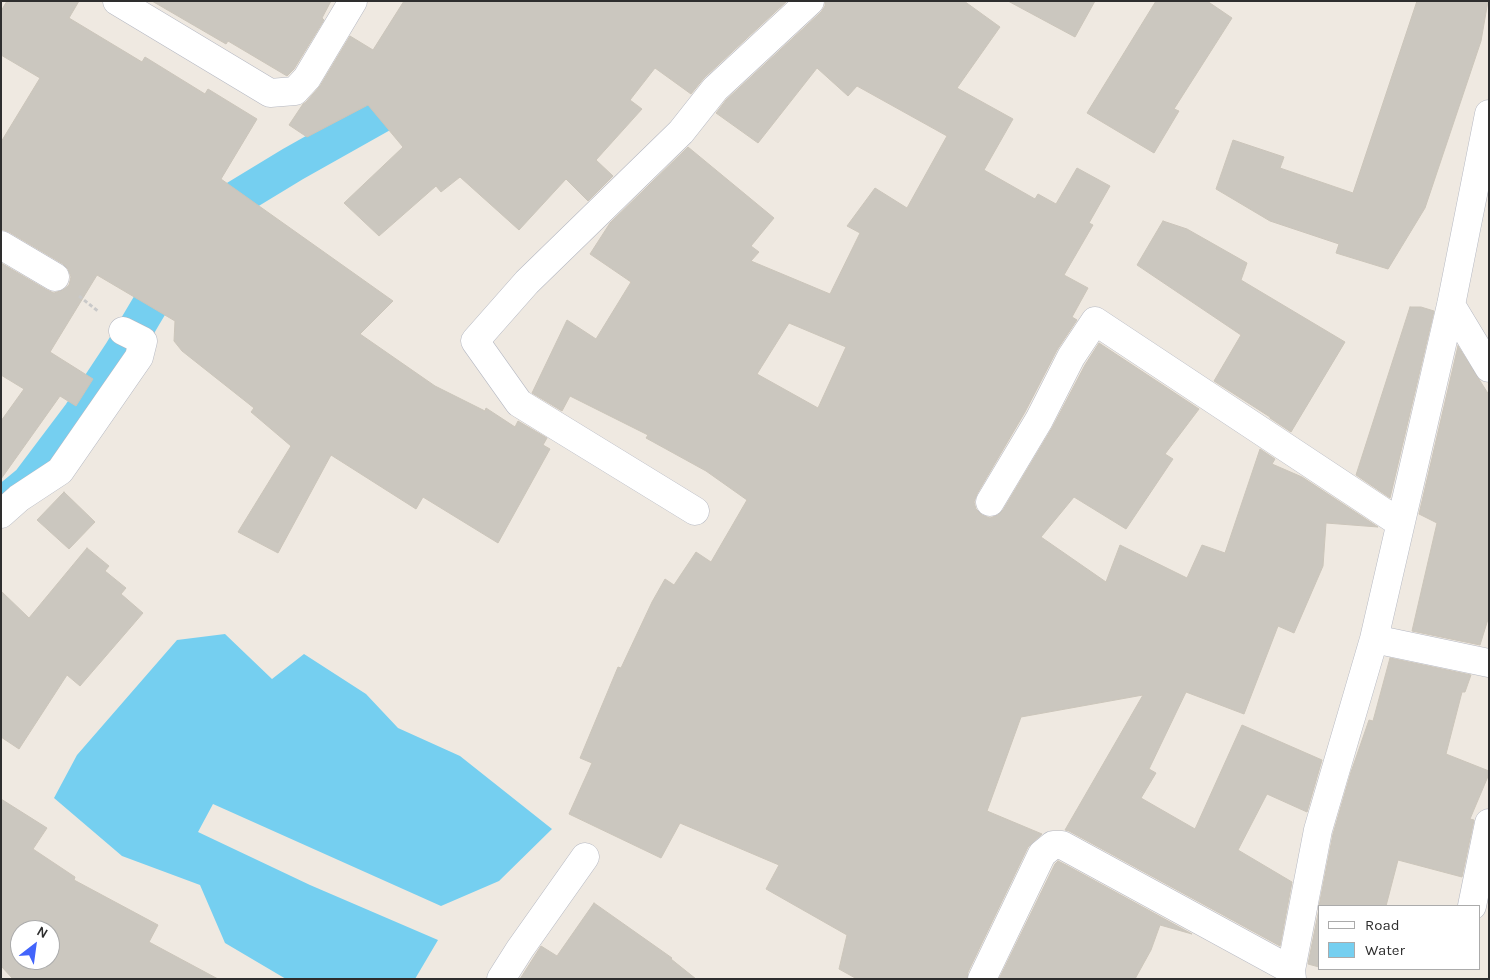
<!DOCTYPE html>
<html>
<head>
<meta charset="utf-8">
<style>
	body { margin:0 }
	#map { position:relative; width:1490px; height:980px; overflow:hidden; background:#efe9e1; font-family:Karla,sans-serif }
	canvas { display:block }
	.frame { position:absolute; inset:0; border:2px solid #2e2e2e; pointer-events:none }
	.legend { position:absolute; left:1318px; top:905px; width:162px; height:65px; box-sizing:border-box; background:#fff; border:1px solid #ababab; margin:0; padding:6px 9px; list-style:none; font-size:15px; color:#2e2e2e }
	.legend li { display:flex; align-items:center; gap:10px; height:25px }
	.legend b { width:25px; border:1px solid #ababab }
	.north { position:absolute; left:10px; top:920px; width:50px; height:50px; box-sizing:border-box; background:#fff; border:1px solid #ababab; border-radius:50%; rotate:30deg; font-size:14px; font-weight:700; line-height:20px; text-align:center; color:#2e2e2e }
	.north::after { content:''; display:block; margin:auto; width:18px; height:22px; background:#4264fb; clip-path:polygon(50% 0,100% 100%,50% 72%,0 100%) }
</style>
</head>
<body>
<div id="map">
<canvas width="1490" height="980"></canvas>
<div class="frame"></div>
<ul class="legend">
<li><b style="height:6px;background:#fff"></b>Road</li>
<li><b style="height:14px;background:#75cff0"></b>Water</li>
</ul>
<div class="north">N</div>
</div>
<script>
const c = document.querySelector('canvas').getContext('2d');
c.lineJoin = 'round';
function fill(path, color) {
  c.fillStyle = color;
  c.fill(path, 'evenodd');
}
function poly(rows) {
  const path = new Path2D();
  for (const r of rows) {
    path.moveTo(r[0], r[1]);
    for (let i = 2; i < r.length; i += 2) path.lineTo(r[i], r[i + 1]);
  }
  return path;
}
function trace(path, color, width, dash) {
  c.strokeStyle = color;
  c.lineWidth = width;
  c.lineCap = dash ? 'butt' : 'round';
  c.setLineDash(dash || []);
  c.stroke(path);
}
fill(poly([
	[225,634,272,679,304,654,366,694,398,728,460,756,552,829,499,881,441,906,213,804,198,832,310,885,438,940,415,979,286,979,225,943,200,885,122,856,54,798,77,755,177,640]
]), '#75cff0');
trace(poly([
	[6,502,29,483,81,414,122,352,154,298,197,232,237,198,293,164,421,92]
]), '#75cff0', 36);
const building = poly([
	[7,1,79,1,69,18,142,62,145,57,205,94,208,89,257,119,221,179,393,301,360,334,435,386,485,411,486,408,515,427,518,421,547,438,543,445,550,449,498,543,423,497,416,509,331,455,278,553,238,532,291,446,251,412,254,408,182,351,174,341,175,321,97,275,50,352,93,379,76,406,60,396,1,479,1,421,24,389,1,375,1,263,47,290,54,293,63,290,69,285,71,277,68,269,63,264,9,232,1,229,1,142,40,78,1,55,1,11,7,1],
	[152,1,331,1,322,18,324,20,294,69,287,76,228,41,226,44,152,1],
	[404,1,787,1,704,78,691,94,655,68,630,100,642,109,596,160,613,176,588,201,566,179,519,230,460,177,441,192,436,186,379,236,344,203,403,147,368,105,307,137,289,125,303,104,306,102,320,86,350,36,373,50,404,1],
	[825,1,964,1,1000,27,957,88,1013,119,984,170,1035,199,1038,194,1056,204,1077,168,1110,186,1089,223,1093,225,1064,275,1088,288,1072,317,1077,320,1057,350,1025,412,977,494,974,502,976,509,982,515,990,518,998,515,1003,510,1052,428,1085,365,1099,343,1199,409,1165,454,1173,459,1126,529,1074,497,1041,537,1106,582,1120,545,1187,578,1202,545,1225,553,1260,449,1275,459,1272,464,1302,477,1378,527,1326,523,1323,566,1294,633,1278,626,1244,714,1186,692,1149,769,1156,773,1141,798,1195,829,1242,725,1322,760,1307,812,1267,794,1238,850,1292,882,1280,946,1069,831,1065,830,1143,695,1021,717,987,811,1042,834,1028,847,968,972,967,979,857,979,839,969,847,935,766,889,779,865,680,823,661,858,569,814,592,763,580,758,618,667,621,668,652,602,665,579,674,585,696,552,711,562,747,500,706,471,646,438,648,435,570,396,562,411,532,393,567,320,596,339,631,282,590,254,610,223,688,147,774,218,751,246,759,252,751,261,830,294,860,233,847,226,875,188,907,208,947,136,857,86,848,96,817,68,758,143,716,113,726,100,821,12,825,6,825,1],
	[789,323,846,347,818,408,757,374,789,323],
	[1008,1,1095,1,1075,37,1008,1],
	[1156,1,1207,1,1232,18,1174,109,1179,111,1154,153,1087,113,1156,1],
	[1417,1,1488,1,1481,41,1425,208,1388,269,1336,253,1339,244,1270,221,1216,189,1233,140,1284,157,1280,168,1353,193,1417,1],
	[1163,221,1187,229,1247,263,1241,280,1345,342,1291,432,1270,418,1270,417,1214,381,1241,335,1137,265,1163,221],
	[1410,307,1421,307,1434,311,1390,498,1356,475,1410,307],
	[1458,346,1489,395,1489,616,1480,645,1412,631,1437,523,1419,514,1458,346],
	[64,492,95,522,69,549,37,520,64,492],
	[87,548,109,566,105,571,126,588,121,594,143,613,80,686,67,675,19,749,1,737,1,591,29,618,87,548],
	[1390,658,1471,675,1465,692,1462,692,1446,754,1489,771,1489,774,1470,819,1474,820,1462,877,1398,860,1386,906,1319,906,1333,834,1351,772,1369,720,1373,721,1390,658],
	[1,799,47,828,33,849,75,877,74,880,158,925,149,942,218,979,13,979,1,966,1,799],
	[20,930,50,930,50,960,20,960,20,930],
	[1058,861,1066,865,1192,934,1160,925,1151,950,1135,979,999,979,1055,864,1058,861],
	[594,903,672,958,671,959,696,979,520,979,541,946,557,956,594,903],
	[1319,909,1319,967,1308,964,1319,909]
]);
fill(building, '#cbc7bf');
trace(building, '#cbc5ba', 1);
const street = poly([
	[117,1,270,93,295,91,307,78,353,1],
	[1,245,55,277],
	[1451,305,1489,368],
	[990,502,1039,420,1071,357,1095,321,1400,523],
	[695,511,519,403,475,341,527,282,681,132,715,89,810,1],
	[1,514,19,498,60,471,139,357,143,341,123,331],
	[1374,639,1489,663],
	[1472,906,1489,823],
	[501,979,520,949,585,857],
	[982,979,1042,854,1053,845,1062,845,1073,851,1291,970],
	[1292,979,1291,970,1318,830,1374,639,1451,305,1489,114]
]);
trace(street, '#b4b7c1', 29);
trace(poly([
	[79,296,99,312]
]), '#c9c9c9', 3, [4, 2.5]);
trace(street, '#fff', 28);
</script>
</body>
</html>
